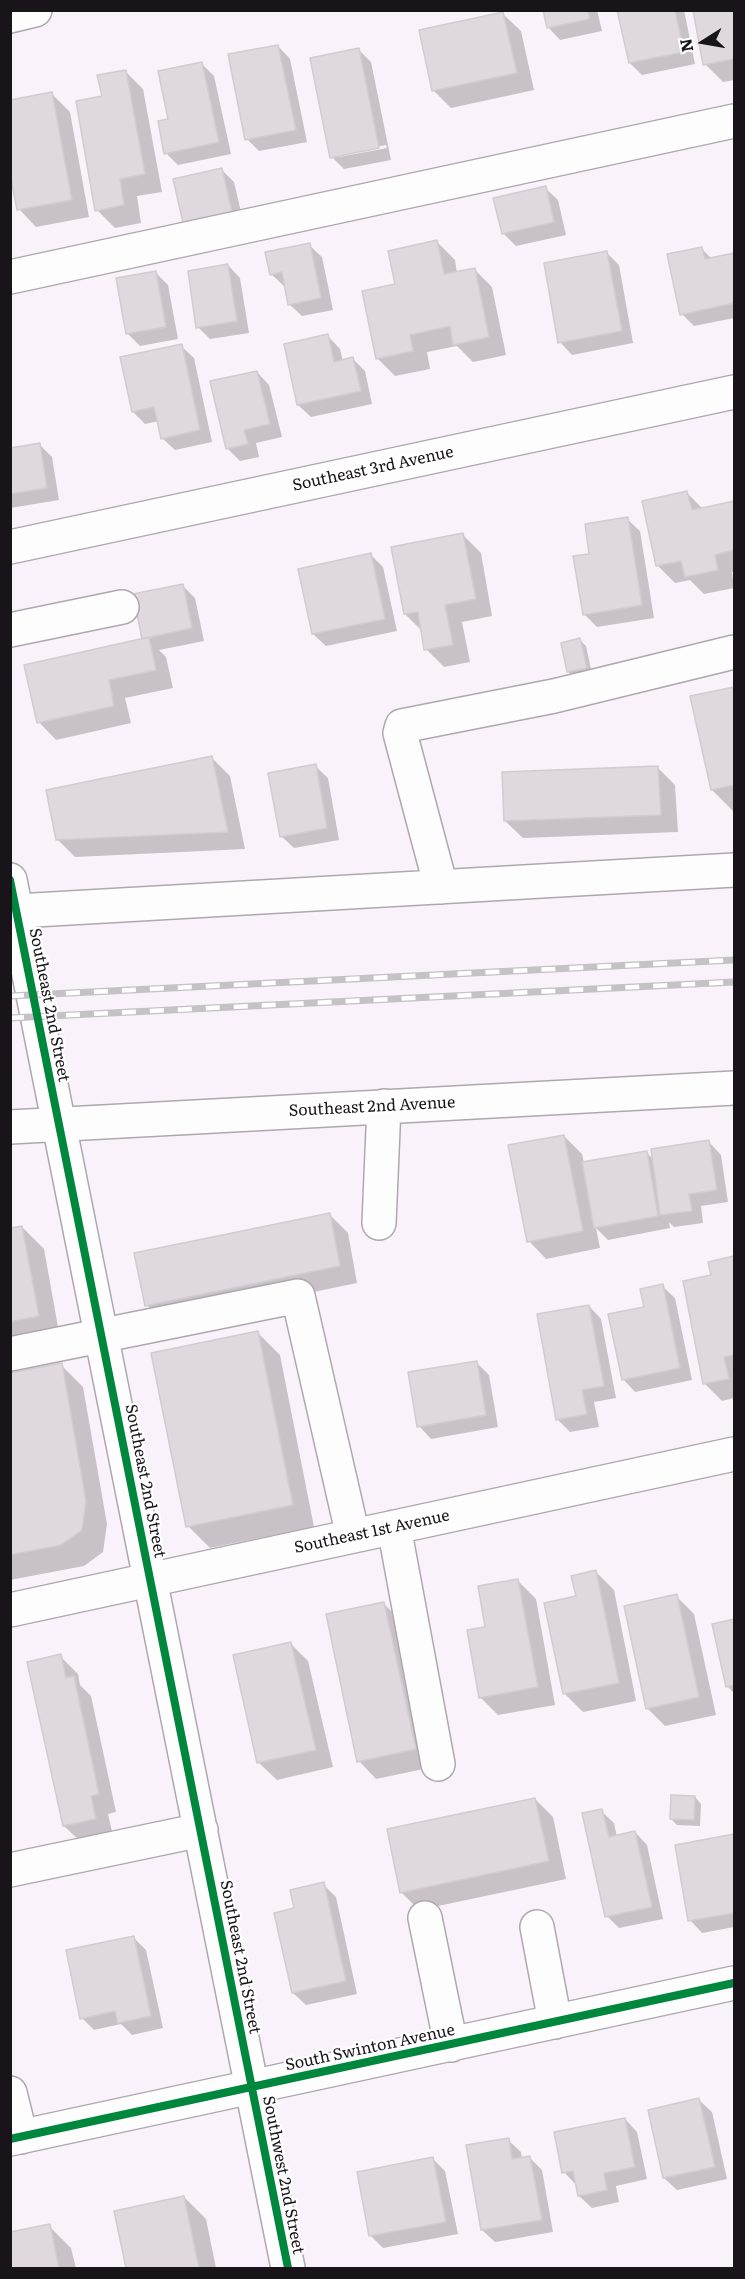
<!DOCTYPE html>
<html>
<head>
<meta charset="utf-8">
<style>
	body { margin:0 }
	#map { position:relative; width:745px; height:2279px; overflow:hidden; background:#faf2fa; font-family:Literata,serif }
	canvas { display:block }
	.frame { position:absolute; inset:0; border:12px solid #191419; pointer-events:none }
	.north { position:absolute; left:673px; top:12px; width:60px; height:60px; -webkit-text-stroke:4px #fff; paint-order:stroke; rotate:259deg; font-size:16px; font-weight:700; line-height:24px; text-align:center; color:#191419 }
	.north::after { content:''; display:block; margin:auto; width:21px; height:27px; background:#191419; clip-path:polygon(50% 0,100% 100%,50% 72%,0 100%) }
</style>
</head>
<body>
<div id="map">
<canvas width="745" height="2279"></canvas>
<div class="frame"></div>
<div class="north">N</div>
</div>
<script>
const c = document.querySelector('canvas').getContext('2d');
c.lineJoin = 'round';
function fill(path, color) {
  c.fillStyle = color;
  c.fill(path, 'evenodd');
}
function poly(rows) {
  const path = new Path2D();
  for (const r of rows) {
    path.moveTo(r[0], r[1]);
    for (let i = 2; i < r.length; i += 2) path.lineTo(r[i], r[i + 1]);
  }
  return path;
}
function trace(path, color, width, dash) {
  c.strokeStyle = color;
  c.lineWidth = width;
  c.lineCap = dash ? 'butt' : 'round';
  c.setLineDash(dash || []);
  c.stroke(path);
}
function label(font, color, halo, rows, align = 'center') {
  c.font = font + ' Literata,serif';
  c.lineWidth = 4.5;
  c.setLineDash([]);
  c.textBaseline = 'middle';
  c.strokeStyle = halo;
  c.fillStyle = color;
  for (const [text, x, y, turn = 0] of rows) {
    c.save();
    c.translate(x, y);
    c.rotate((+turn || 0) * Math.PI / 180);
    c.textAlign = isNaN(turn) ? turn : align;
    if (halo) c.strokeText(text, 0, 0);
    c.fillText(text, 0, 0);
    c.restore();
  }
}
fill(poly([
	[544,10,597,10,602,31,560,40,548,27],
	[619,10,684,10,695,64,642,75,630,63],
	[695,10,734,10,734,80,723,82,705,64],
	[503,14,521,31,534,90,451,108,433,90],
	[278,46,290,59,307,142,259,151,247,139],
	[359,50,371,62,391,160,344,169,332,157],
	[386,145,387,148,339,157,339,154],
	[201,63,214,76,231,154,178,165,166,153,170,120],
	[125,71,143,89,162,192,137,196,141,223,115,228,97,210,103,98],
	[52,94,70,112,89,217,36,227,19,209],
	[222,170,234,182,245,229,185,227],
	[545,188,558,200,566,235,516,246,503,233],
	[437,242,455,260,457,273,474,269,492,287,506,355,473,362,457,346,427,352,430,369,395,376,377,358,396,286],
	[309,245,322,257,333,310,302,316,289,304,286,286,284,286,271,274],
	[702,249,712,259,734,254,734,318,694,326,682,314],
	[607,253,619,265,633,343,572,355,560,342],
	[228,265,240,278,249,333,210,339,198,327],
	[156,273,168,285,178,339,140,346,127,333],
	[328,336,340,349,343,361,353,359,365,371,372,404,311,417,298,405],
	[181,346,194,358,212,442,175,450,162,438,159,421,145,424,133,412],
	[257,372,269,385,282,437,256,443,259,457,240,461,227,448],
	[39,444,52,457,59,500,10,508,10,449],
	[687,493,703,509,734,503,734,572,732,572,734,588,704,594,690,580,675,583,657,565],
	[627,519,640,531,654,618,597,627,584,614,591,555],
	[463,535,481,553,492,616,462,622,470,662,444,667,426,649,422,631,405,614],
	[371,555,383,567,397,631,326,646,313,634],
	[182,585,195,598,204,641,159,650,166,657,173,688,125,698,131,723,56,740,39,722,145,640],
	[580,640,586,646,592,674,575,678,568,672],
	[734,688,734,812,712,790,692,697],
	[212,758,230,776,245,849,75,857,57,839],
	[315,766,328,778,339,840,294,848,281,836],
	[657,767,675,785,678,832,523,838,505,821],
	[564,1136,582,1154,584,1163,646,1152,654,1160,709,1142,721,1155,728,1202,701,1206,703,1223,674,1227,669,1222,670,1228,608,1240,596,1228,600,1248,546,1259,529,1241],
	[330,1215,348,1233,357,1283,164,1323,147,1305],
	[22,1227,44,1249,60,1338,10,1348,10,1230],
	[734,1258,734,1398,722,1401,704,1383,712,1276,710,1263],
	[662,1286,675,1298,692,1380,635,1392,623,1379,646,1308],
	[589,1306,601,1319,616,1398,594,1402,599,1427,570,1432,557,1419],
	[258,1333,280,1355,314,1527,210,1548,188,1526],
	[477,1363,489,1375,498,1427,431,1439,419,1426],
	[61,1365,83,1387,107,1524,103,1552,84,1566,10,1580,10,1374],
	[596,1572,614,1590,636,1701,583,1712,565,1694,546,1604,578,1597],
	[518,1581,536,1599,555,1705,498,1715,480,1697,487,1628],
	[676,1596,694,1614,716,1715,665,1726,647,1708],
	[384,1604,402,1622,433,1767,376,1779,359,1761],
	[734,1620,734,1693,727,1686,714,1625],
	[290,1643,308,1661,333,1767,277,1780,259,1763,235,1656],
	[60,1656,78,1674,80,1685,91,1696,116,1812,108,1814,113,1836,82,1843,64,1826],
	[695,1797,701,1804,700,1826,677,1825,671,1819],
	[535,1799,553,1817,566,1879,419,1910,401,1892],
	[601,1811,614,1823,617,1837,635,1832,647,1845,663,1919,619,1928,607,1916],
	[734,1836,734,1927,702,1933,690,1920,677,1846],
	[323,1884,336,1897,357,1994,306,2005,293,1993,296,1909],
	[133,1937,146,1950,163,2028,132,2035,121,2024,94,2030,82,2018],
	[699,2100,712,2112,727,2179,677,2190,664,2178],
	[625,2119,637,2132,647,2179,616,2186,619,2202,592,2208,579,2196,576,2185,564,2172],
	[508,2140,521,2152,522,2159,530,2158,542,2170,553,2232,495,2242,482,2230],
	[433,2159,445,2171,458,2234,383,2248,371,2236],
	[184,2197,206,2219,216,2268,127,2268,116,2212],
	[49,2226,71,2248,76,2268,10,2268,10,2234]
]), '#0003');
const building = poly([
	[543,10,588,10,590,19,547,28,543,10],
	[617,10,675,10,684,52,629,63,617,10],
	[693,10,734,10,734,59,703,65,693,10],
	[503,12,517,73,432,91,419,30,503,12],
	[278,45,296,130,245,140,228,54,278,45],
	[359,48,379,148,330,158,310,58,359,48],
	[202,62,219,142,164,154,158,121,168,119,158,71,202,62],
	[126,70,145,174,120,179,124,205,95,211,76,101,102,96,97,75,126,70],
	[52,92,72,200,17,210,10,174,10,100,52,92],
	[222,168,233,216,184,227,173,179,222,168],
	[546,186,554,222,502,234,493,198,546,186],
	[437,240,444,274,475,268,489,337,453,345,450,326,410,335,413,351,376,359,362,291,395,284,388,251,437,240],
	[310,243,321,298,288,305,282,272,270,275,265,252,310,243],
	[702,247,705,259,734,253,734,303,680,315,667,254,702,247],
	[607,251,622,331,558,343,544,263,607,251],
	[228,264,237,321,196,328,188,271,228,264],
	[156,271,166,327,126,334,116,278,156,271],
	[328,334,334,362,353,357,361,391,297,405,284,344,328,334],
	[182,344,200,430,161,439,154,407,132,412,120,357,182,344],
	[257,371,270,424,244,430,248,444,226,449,210,381,257,371],
	[40,443,47,488,10,494,10,448,40,443],
	[687,491,692,510,734,501,734,550,715,555,718,570,685,577,681,561,656,566,642,501,687,491],
	[628,517,642,605,583,615,573,556,589,554,585,524,628,517],
	[463,533,476,599,445,605,453,645,424,650,418,612,404,614,391,547,463,533],
	[371,553,385,619,312,634,298,569,371,553],
	[183,584,192,628,142,639,133,594,183,584],
	[149,637,156,670,109,680,114,706,37,723,24,665,149,637],
	[580,638,587,668,567,672,561,643,580,638],
	[734,687,734,785,711,790,690,696,734,687],
	[212,756,228,832,56,840,46,790,212,756],
	[316,764,327,828,280,837,268,773,316,764],
	[658,766,661,815,504,821,502,772,658,766],
	[564,1135,583,1231,527,1242,508,1145,564,1135],
	[709,1140,717,1190,689,1194,692,1211,660,1215,651,1149,709,1140],
	[647,1151,658,1216,594,1228,582,1162,647,1151],
	[330,1213,340,1266,145,1306,134,1253,330,1213],
	[22,1226,39,1316,10,1322,10,1228,22,1226],
	[734,1256,734,1355,724,1357,729,1379,703,1384,683,1281,711,1275,708,1262,734,1256],
	[663,1284,680,1368,622,1380,608,1314,644,1307,640,1289,663,1284],
	[589,1305,604,1386,582,1390,587,1414,556,1420,537,1314,589,1305],
	[258,1331,293,1505,186,1527,151,1353,258,1331],
	[477,1361,486,1415,417,1427,408,1372,477,1361],
	[62,1363,86,1501,82,1530,61,1545,10,1555,10,1373,62,1363],
	[596,1570,619,1683,563,1694,544,1603,576,1596,571,1576,596,1570],
	[518,1579,538,1687,479,1698,467,1630,485,1627,478,1586,518,1579],
	[677,1594,699,1697,646,1709,624,1606,677,1594],
	[384,1602,416,1749,357,1762,326,1614,384,1602],
	[734,1619,734,1685,726,1687,712,1624,734,1619],
	[291,1642,316,1750,257,1763,233,1655,291,1642],
	[61,1654,66,1678,74,1676,99,1794,91,1796,96,1819,63,1826,27,1662,61,1654],
	[671,1795,695,1796,694,1820,670,1819,671,1795],
	[535,1798,549,1861,400,1893,387,1829,535,1798],
	[602,1809,609,1837,635,1831,652,1907,605,1917,582,1813,602,1809],
	[734,1834,734,1913,688,1921,675,1845,734,1834],
	[324,1882,346,1981,292,1993,274,1913,294,1908,290,1890,324,1882],
	[134,1936,151,2016,118,2023,115,2011,80,2019,66,1950,134,1936],
	[699,2098,715,2167,663,2178,648,2110,699,2098],
	[625,2118,635,2167,604,2173,607,2190,578,2196,573,2171,562,2173,554,2132,625,2118],
	[509,2138,512,2159,530,2156,542,2220,481,2230,466,2145,509,2138],
	[433,2157,446,2222,369,2236,357,2172,433,2157],
	[184,2196,199,2268,126,2268,114,2211,184,2196],
	[50,2224,59,2268,10,2268,10,2232,50,2224]
]);
fill(building, '#dfd9df');
trace(building, '#d1ccd1', 1.5);
const minor = poly([
	[10,16,35,10],
	[10,277,734,121],
	[10,547,734,392],
	[10,630,122,607],
	[10,880,288,2268],
	[441,887,400,733,402,726,554,696,734,652],
	[17,911,734,870],
	[10,1127,734,1088],
	[379,1223,384,1106],
	[10,1354,298,1296,353,1536],
	[394,1527,438,1764],
	[10,1610,734,1454],
	[10,1870,201,1830],
	[425,1918,451,2045],
	[537,1927,555,2022],
	[10,2093,21,2137],
	[10,2139,734,1983]
]);
trace(minor, '#aea8ae', 36);
trace(minor, '#fefdfe', 33);
const rail = poly([
	[10,996,734,960],
	[10,1018,734,982]
]);
trace(rail, '#c4c2c4', 7);
trace(rail, '#fff', 4.5, [14]);
trace(poly([
	[10,880,288,2268],
	[10,2139,734,1983]
]), '#00873e', 8);
label('16px', '#191419', '#fff', [
	["Southeast 3rd Avenue",373,469,-12],
	["Southeast 2nd Street",49,1005,79],
	["Southeast 2nd Avenue",372,1107,-3],
	["Southeast 2nd Street",145,1481,79],
	["Southeast 1st Avenue",372,1532,-12],
	["Southeast 2nd Street",240,1957,79],
	["South Swinton Avenue",370,2048,-12],
	["Southwest 2nd Street",283,2175,79]
]);
</script>
</body>
</html>
